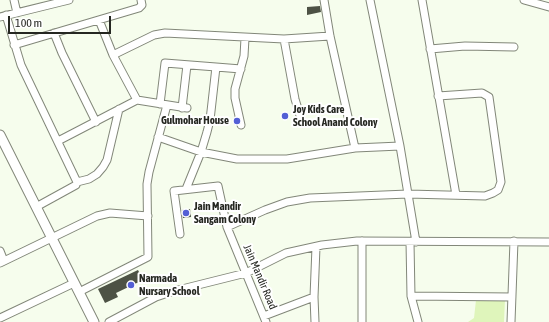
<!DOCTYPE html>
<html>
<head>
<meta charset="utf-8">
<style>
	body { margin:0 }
	#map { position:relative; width:549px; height:322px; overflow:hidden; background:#f6fded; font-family:"Asap Condensed",sans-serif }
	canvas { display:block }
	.scale { position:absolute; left:8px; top:16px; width:103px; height:18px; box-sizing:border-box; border:2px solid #252721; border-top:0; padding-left:5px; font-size:12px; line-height:14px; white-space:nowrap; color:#252721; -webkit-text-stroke:3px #fff; paint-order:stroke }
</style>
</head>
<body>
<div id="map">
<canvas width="549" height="322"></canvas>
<div class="scale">100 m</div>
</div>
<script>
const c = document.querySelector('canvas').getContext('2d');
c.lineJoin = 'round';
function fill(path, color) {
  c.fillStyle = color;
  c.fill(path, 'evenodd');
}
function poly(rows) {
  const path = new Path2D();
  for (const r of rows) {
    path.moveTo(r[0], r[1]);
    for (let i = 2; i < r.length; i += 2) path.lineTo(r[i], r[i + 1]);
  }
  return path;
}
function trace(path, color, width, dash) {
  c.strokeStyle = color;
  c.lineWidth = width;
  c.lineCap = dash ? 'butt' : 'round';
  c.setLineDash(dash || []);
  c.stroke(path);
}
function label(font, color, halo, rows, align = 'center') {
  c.font = font + ' "Asap Condensed",sans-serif';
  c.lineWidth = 4;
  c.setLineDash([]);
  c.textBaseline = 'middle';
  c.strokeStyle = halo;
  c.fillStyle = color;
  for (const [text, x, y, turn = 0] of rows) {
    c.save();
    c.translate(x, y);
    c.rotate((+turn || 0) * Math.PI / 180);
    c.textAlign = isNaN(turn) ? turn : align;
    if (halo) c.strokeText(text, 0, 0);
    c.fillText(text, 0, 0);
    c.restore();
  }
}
fill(poly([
	[505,299,504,322,468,322,474,318,476,300]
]), '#dff5bb');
fill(poly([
	[320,6,321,12,307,15,307,7],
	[190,209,191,217,183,218,182,210],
	[138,270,143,280,116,293,118,297,105,303,98,289]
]), '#4d5245');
const minor = poly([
	[14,0,17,13],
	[324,0,330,36,355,148],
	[370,0,400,146,416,242],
	[422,0,456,195],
	[524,0,549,7],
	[6,15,21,65,77,182,76,185,36,207],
	[0,17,69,0],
	[99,20,113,55,137,100],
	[54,33,62,53,96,122],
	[284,39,295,99,301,119],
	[14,45,139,8,142,5,141,0],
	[430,49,465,46,514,47],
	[113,55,154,35,165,33,284,39,330,36],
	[160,104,165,63,216,67],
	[182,108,187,65],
	[241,125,235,98,235,89,244,56,245,38],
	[158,137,201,152,237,159,287,159,355,148,400,146],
	[58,141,137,100,187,108],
	[77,182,89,179,97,174,103,167,107,160,119,109],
	[186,189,201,152,207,132,210,120,216,67,241,69],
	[227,227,265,210,287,202,310,198,408,194,485,196,493,193,498,190,501,182,489,97,482,93,438,96],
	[180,234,174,191,218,186,227,227,266,322],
	[362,241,362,322],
	[410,242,411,296,512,297],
	[0,251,4,261],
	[0,263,97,216,110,213,148,216],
	[79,292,148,257,147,184,149,172,167,105],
	[411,296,418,322],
	[314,297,315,322],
	[264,316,314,297,316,247],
	[0,318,74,283],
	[109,322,156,297,174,291,246,273,286,253,322,245,357,241,549,242],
	[511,322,514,241]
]);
const tertiary = poly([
	[0,135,94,322]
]);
trace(minor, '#828779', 9);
trace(tertiary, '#828779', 11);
trace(minor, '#fff', 7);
trace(tertiary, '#fff', 9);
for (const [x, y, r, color] of [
	[285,116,4,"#535fd5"],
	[237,121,4,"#535fd5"],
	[186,213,4,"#535fd5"],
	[131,285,4,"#535fd5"]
]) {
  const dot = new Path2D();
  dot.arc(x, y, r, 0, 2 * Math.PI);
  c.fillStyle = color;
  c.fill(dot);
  trace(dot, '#fff', 1.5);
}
label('bold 11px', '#252721', '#fff', [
	["Joy Kids Care",293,110],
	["School Anand Colony",293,123],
	["Gulmohar House",229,121,"right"],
	["Jain Mandir",194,207],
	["Sangam Colony",194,220],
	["Narmada",139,279],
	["Nursary School",139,292]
], 'left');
label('11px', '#252721', '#fff', [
	["Jain Mandir Road",260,277,67]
]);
</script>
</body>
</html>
